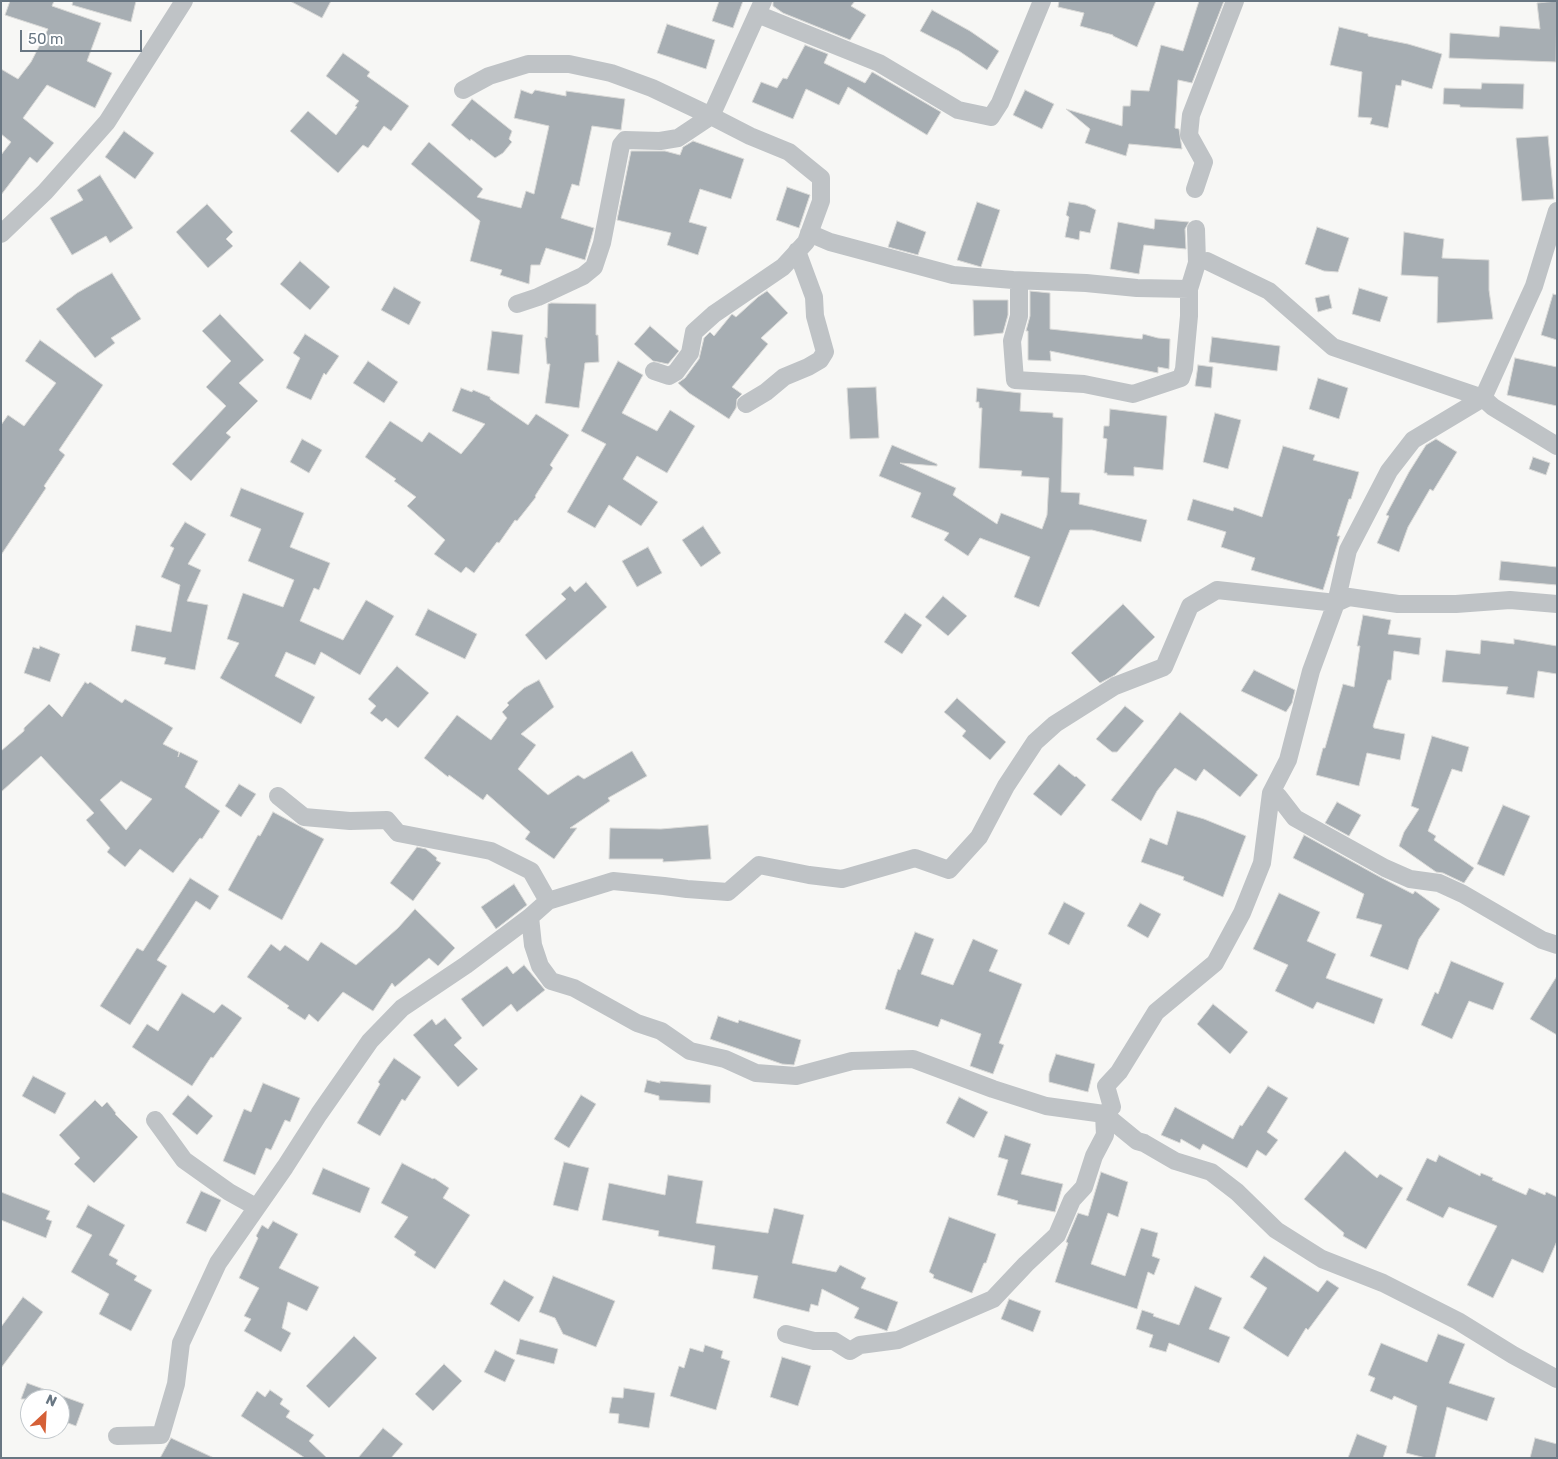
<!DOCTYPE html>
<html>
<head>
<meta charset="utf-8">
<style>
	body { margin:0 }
	#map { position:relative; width:1558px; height:1459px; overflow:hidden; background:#f7f7f5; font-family:Rubik,sans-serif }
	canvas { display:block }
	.frame { position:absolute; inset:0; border:2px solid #697783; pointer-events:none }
	.north { position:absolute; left:20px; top:1389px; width:50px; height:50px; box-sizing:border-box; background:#fff; border:1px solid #c3c9cd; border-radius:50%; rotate:25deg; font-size:14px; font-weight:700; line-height:20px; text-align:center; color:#697783 }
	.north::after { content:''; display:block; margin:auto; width:18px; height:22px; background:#d56037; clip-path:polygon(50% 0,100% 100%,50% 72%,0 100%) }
	.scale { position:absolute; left:20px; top:30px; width:122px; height:22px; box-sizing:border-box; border:2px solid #697783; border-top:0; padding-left:6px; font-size:15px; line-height:18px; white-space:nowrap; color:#697783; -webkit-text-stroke:4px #fff; paint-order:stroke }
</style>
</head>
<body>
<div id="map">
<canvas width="1558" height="1459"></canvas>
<div class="frame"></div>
<div class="north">N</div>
<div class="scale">50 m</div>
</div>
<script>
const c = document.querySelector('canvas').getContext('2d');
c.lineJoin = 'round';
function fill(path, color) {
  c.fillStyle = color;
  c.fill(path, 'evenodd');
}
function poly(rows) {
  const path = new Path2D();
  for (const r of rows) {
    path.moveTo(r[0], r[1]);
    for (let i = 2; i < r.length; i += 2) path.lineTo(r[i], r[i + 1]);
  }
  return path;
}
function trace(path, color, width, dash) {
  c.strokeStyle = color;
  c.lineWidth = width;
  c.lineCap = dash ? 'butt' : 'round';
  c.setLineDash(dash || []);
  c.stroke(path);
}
const building = poly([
	[10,1,54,1,52,6,101,23,87,61,112,73,95,108,47,85,23,118,54,143,37,163,30,157,1,195,1,155,11,142,1,134,1,69,18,79,31,62,48,29,5,15,10,1],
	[73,1,136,1,131,22,72,5,73,1],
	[290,1,331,1,322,18,290,1],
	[719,1,743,1,733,28,712,21,719,1],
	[773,1,855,1,851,6,866,15,850,40,783,13,773,6,773,1],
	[1059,1,1156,1,1137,47,1113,36,1113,35,1080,26,1084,13,1058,7,1059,1],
	[1199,1,1224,1,1192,83,1178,80,1175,128,1179,129,1182,149,1129,144,1126,156,1085,143,1090,129,1066,109,1122,126,1123,106,1130,106,1131,90,1149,91,1161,45,1183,51,1199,1],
	[1557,1,1556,62,1449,58,1450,33,1499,37,1500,26,1540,29,1537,3,1557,1],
	[932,10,970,31,999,51,987,70,959,51,920,31,932,10],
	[667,24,715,40,706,69,657,53,667,24],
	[1339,27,1368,34,1368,36,1408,44,1442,54,1432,89,1402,80,1401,86,1396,85,1388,128,1370,124,1372,118,1358,117,1362,72,1330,65,1339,27],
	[805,45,828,54,824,63,865,83,872,72,874,73,941,112,927,135,848,87,839,105,806,89,793,119,752,102,761,82,777,88,783,78,787,79,805,45],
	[343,53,370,72,367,76,409,106,391,131,384,126,368,148,363,145,338,173,290,131,308,111,336,135,357,107,355,106,359,101,326,76,343,53],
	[1482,83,1524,84,1523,109,1460,107,1460,105,1443,104,1444,88,1481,89,1482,83],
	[521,90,532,94,535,90,566,96,566,91,625,99,621,130,592,126,579,186,572,184,561,218,594,228,585,260,546,248,540,265,531,265,529,284,500,275,502,270,470,261,480,221,411,164,429,142,483,189,477,197,521,208,526,191,534,194,549,126,514,118,521,90],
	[1025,90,1054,104,1042,129,1013,115,1025,90],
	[472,99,512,131,509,139,512,142,503,153,495,158,471,139,470,141,451,125,472,99],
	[124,131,154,153,135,179,105,157,124,131],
	[1548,136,1554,199,1522,201,1516,138,1548,136],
	[693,141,744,159,731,199,700,189,689,222,707,227,698,255,667,245,671,233,617,220,631,151,665,151,680,155,683,147,693,141],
	[100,175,133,228,110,243,106,236,72,255,50,218,83,200,77,190,100,175],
	[787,187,810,195,799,228,776,220,787,187],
	[977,202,1000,210,981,267,957,260,977,202],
	[1069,202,1086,205,1096,210,1090,233,1080,231,1079,240,1065,237,1069,217,1066,215,1069,202],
	[207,204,233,232,226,239,233,246,208,268,176,232,207,204],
	[1155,219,1189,222,1185,229,1186,249,1144,245,1139,274,1110,269,1118,222,1154,229,1155,219],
	[897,221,926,232,918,255,888,247,897,221],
	[1317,227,1349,238,1338,272,1324,271,1305,264,1317,227],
	[1404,232,1444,239,1442,258,1489,260,1489,290,1493,319,1437,323,1438,277,1401,275,1404,232],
	[300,261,330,287,310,310,280,284,300,261],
	[112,273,141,319,111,338,115,343,95,358,56,309,77,293,112,273],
	[394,287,421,302,409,325,381,310,394,287],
	[1359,288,1388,297,1380,322,1352,314,1359,288],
	[767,291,788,313,761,338,768,344,732,387,742,394,737,399,736,408,729,419,689,393,678,383,685,378,699,359,704,338,710,332,714,336,732,314,736,317,758,297,767,291],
	[1030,291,1050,293,1050,329,1142,339,1143,334,1158,338,1170,339,1169,369,1158,367,1158,373,1050,351,1051,361,1028,360,1028,331,1026,331,1030,316,1030,291],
	[1553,294,1557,295,1557,340,1541,335,1553,294],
	[1329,295,1332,308,1318,312,1315,298,1329,295],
	[973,300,1008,300,1008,315,1003,333,974,336,973,300],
	[551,303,596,304,596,335,598,335,599,362,585,363,579,408,545,403,550,364,547,364,545,337,547,338,548,304,551,303],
	[220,314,264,360,239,383,258,401,226,433,231,437,191,481,172,464,226,406,206,387,231,361,202,331,220,314],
	[650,326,679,351,668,364,653,361,634,344,650,326],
	[492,331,523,335,519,374,487,370,492,331],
	[305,334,339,356,326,375,324,373,311,400,286,388,300,358,293,353,305,334],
	[1212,337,1280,346,1277,371,1209,362,1212,337],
	[40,340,103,385,59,450,65,455,44,486,46,488,1,555,1,425,8,415,24,426,56,383,25,361,40,340],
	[1515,358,1557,367,1557,406,1507,395,1515,358],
	[368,361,398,382,384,403,353,383,368,361],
	[618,361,643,375,622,413,657,431,670,410,695,426,667,473,637,456,623,479,658,502,641,526,609,505,595,528,567,512,606,444,581,431,618,361],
	[1198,365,1213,367,1211,388,1195,386,1198,365],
	[1318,378,1348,388,1339,419,1309,409,1318,378],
	[876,387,879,438,850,439,847,388,876,387],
	[461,388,472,392,473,390,490,397,490,399,528,425,536,414,569,435,550,465,553,468,535,496,536,497,517,521,515,520,499,543,497,542,474,573,466,567,461,573,434,554,445,540,407,506,416,497,394,481,396,479,365,457,390,421,422,442,429,432,461,454,475,437,485,424,452,411,461,388],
	[977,388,1021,393,1020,411,1053,413,1053,417,1063,418,1061,492,1080,493,1079,504,1147,520,1141,542,1092,530,1070,530,1039,607,1014,597,1030,557,980,538,968,556,944,540,949,533,911,517,921,493,879,476,892,445,937,464,937,466,900,463,956,488,953,495,997,524,1001,513,1042,529,1047,515,1049,478,1021,476,1022,471,979,468,982,408,979,408,979,402,976,402,977,388],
	[1110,409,1167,416,1163,470,1134,467,1134,476,1107,475,1107,473,1104,473,1107,439,1103,438,1104,426,1109,426,1110,409],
	[1215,413,1241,420,1228,469,1203,462,1215,413],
	[302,439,322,450,309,473,290,462,302,439],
	[1436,439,1457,452,1433,491,1430,489,1408,527,1399,552,1377,543,1389,516,1386,515,1409,472,1426,445,1436,439],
	[1283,446,1315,455,1313,460,1359,472,1351,499,1349,499,1337,536,1340,536,1323,590,1251,570,1255,558,1221,547,1226,532,1187,520,1193,499,1233,511,1234,507,1262,517,1283,446],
	[1533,457,1550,463,1546,475,1529,469,1533,457],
	[241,488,304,513,290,547,330,563,319,590,314,588,300,621,343,640,366,600,394,616,360,675,321,652,315,665,286,652,275,676,315,697,301,724,220,678,239,643,227,639,243,593,283,607,294,580,248,561,261,529,230,516,241,488],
	[185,522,206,534,188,564,201,570,187,601,208,605,195,670,164,664,166,658,131,651,136,625,171,632,180,585,161,577,174,548,170,546,185,522],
	[703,526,721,553,701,567,682,540,703,526],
	[648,547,662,573,637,587,622,561,648,547],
	[1501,561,1557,567,1557,585,1499,580,1501,561],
	[586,582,607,607,546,660,525,635,566,599,561,594,570,586,575,592,586,582],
	[943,596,967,616,948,636,925,617,943,596],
	[1123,604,1155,637,1115,675,1100,683,1071,653,1123,604],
	[428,609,477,634,465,659,415,635,428,609],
	[905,613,922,625,902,654,884,642,905,613],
	[1363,615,1391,620,1388,634,1421,638,1419,655,1394,651,1391,680,1388,680,1373,726,1374,728,1405,734,1400,760,1367,753,1359,786,1316,775,1323,748,1325,748,1343,684,1354,687,1360,646,1357,646,1363,615],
	[1514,639,1557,646,1557,674,1538,671,1534,698,1506,694,1508,687,1442,682,1446,650,1480,654,1481,640,1514,644,1514,639],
	[40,646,60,654,50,682,24,673,33,647,39,649,40,646],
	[397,666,429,693,398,728,386,718,382,722,370,713,376,706,368,699,397,666],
	[1254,670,1295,690,1292,703,1286,712,1241,691,1254,670],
	[539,680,554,707,521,734,536,745,518,769,548,795,578,775,584,779,632,751,647,776,608,798,610,801,570,828,577,828,554,859,525,839,530,832,487,794,483,800,449,775,448,777,424,758,457,715,491,740,507,718,502,712,509,705,507,703,524,688,539,680],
	[85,682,88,684,90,682,122,703,125,699,173,728,163,744,179,752,178,757,180,752,198,761,185,787,220,811,202,839,200,838,173,873,140,849,125,867,107,852,110,848,86,820,94,813,41,756,1,792,1,751,24,731,24,728,49,704,62,717,85,682],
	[121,781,152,799,126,830,100,800,121,781],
	[957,698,1006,742,990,760,962,736,966,731,944,712,957,698],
	[1125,706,1144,721,1117,752,1112,752,1096,739,1125,706],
	[1180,712,1258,775,1240,797,1204,769,1196,781,1175,768,1157,791,1141,821,1111,800,1180,712],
	[1432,736,1469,747,1462,772,1452,769,1428,831,1436,836,1434,840,1474,868,1464,883,1443,873,1436,872,1399,846,1404,832,1419,809,1411,806,1432,736],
	[1059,764,1075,777,1076,776,1086,785,1061,816,1033,794,1059,764],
	[239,784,256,794,241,817,225,806,239,784],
	[1337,802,1361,815,1349,836,1325,823,1337,802],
	[1503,805,1530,816,1504,876,1477,864,1503,805],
	[1177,811,1204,819,1246,836,1223,897,1183,880,1184,877,1141,862,1150,838,1167,845,1177,811],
	[273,812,324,839,282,920,228,890,258,835,260,836,273,812],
	[708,825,711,859,663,862,663,859,609,859,610,828,661,829,708,825],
	[1304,835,1380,877,1413,894,1415,891,1440,909,1419,939,1408,970,1370,956,1382,925,1356,918,1364,894,1293,858,1304,835],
	[417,847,426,849,437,858,436,860,441,863,413,901,390,883,417,847],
	[190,878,219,896,210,910,196,901,157,960,167,966,130,1025,100,1006,137,948,143,951,190,878],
	[514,884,527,905,496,929,481,907,514,884],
	[1279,893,1320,912,1307,941,1336,954,1326,978,1383,999,1374,1024,1317,1002,1313,1009,1275,991,1288,965,1253,949,1279,893],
	[1064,902,1085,913,1069,945,1048,934,1064,902],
	[1140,903,1161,914,1148,938,1127,926,1140,903],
	[415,909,455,948,438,966,429,958,395,987,392,983,373,1011,343,992,318,1022,309,1014,305,1020,287,1008,289,1006,247,977,271,944,280,951,285,945,308,961,321,942,356,965,398,928,415,909],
	[915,932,934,939,921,974,953,985,973,939,998,950,989,971,1022,984,999,1043,1004,1045,993,1074,970,1066,981,1034,941,1019,938,1027,885,1009,898,969,900,970,915,932],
	[1451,961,1504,983,1493,1010,1469,1001,1452,1039,1421,1025,1435,992,1438,994,1451,961],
	[524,965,545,990,517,1012,511,1004,483,1027,461,999,507,966,513,974,524,965],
	[1557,976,1557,1035,1530,1019,1557,976],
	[182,993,214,1013,222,1004,242,1018,213,1058,211,1057,192,1086,132,1047,147,1024,158,1031,182,993],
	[1213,1004,1248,1032,1230,1054,1197,1024,1213,1004],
	[718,1016,738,1023,739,1020,801,1040,794,1065,782,1064,710,1039,718,1016],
	[445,1018,462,1038,454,1045,478,1069,458,1087,413,1035,432,1019,436,1025,445,1018],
	[1056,1054,1095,1064,1088,1092,1049,1082,1049,1074,1056,1054],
	[394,1058,421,1077,405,1101,402,1099,380,1136,357,1123,380,1084,378,1082,394,1058],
	[33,1076,66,1093,55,1114,22,1096,33,1076],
	[647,1080,660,1083,660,1081,711,1085,710,1103,659,1100,659,1096,644,1092,647,1080],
	[263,1083,300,1098,290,1122,285,1120,271,1150,266,1148,255,1175,223,1161,244,1109,251,1112,263,1083],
	[1268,1086,1288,1098,1267,1132,1278,1140,1266,1156,1257,1150,1247,1168,1203,1144,1200,1150,1181,1139,1180,1143,1161,1135,1175,1107,1233,1139,1240,1125,1242,1126,1268,1086],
	[188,1095,213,1116,197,1135,172,1114,188,1095],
	[581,1095,596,1104,569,1148,554,1139,581,1095],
	[959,1097,988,1112,974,1138,946,1123,959,1097],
	[95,1100,102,1107,107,1102,116,1113,115,1114,138,1137,94,1183,74,1164,80,1158,59,1135,95,1100],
	[1005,1135,1031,1144,1021,1174,1063,1184,1055,1212,1017,1204,1018,1201,997,1195,1008,1160,998,1157,1005,1135],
	[1345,1151,1377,1178,1380,1174,1403,1188,1366,1249,1343,1236,1344,1233,1304,1199,1345,1151],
	[1439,1155,1480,1176,1481,1173,1493,1178,1492,1180,1526,1195,1529,1188,1545,1195,1546,1192,1557,1197,1557,1241,1543,1273,1512,1259,1493,1298,1467,1285,1497,1226,1449,1207,1443,1218,1406,1200,1427,1158,1436,1162,1439,1155],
	[564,1162,589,1168,578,1211,553,1205,564,1162],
	[402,1163,433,1179,434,1178,449,1188,443,1198,470,1215,435,1269,414,1255,416,1252,394,1237,408,1217,381,1203,402,1163],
	[323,1168,370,1188,360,1213,312,1194,323,1168],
	[1101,1172,1128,1182,1118,1217,1108,1213,1091,1264,1125,1276,1141,1228,1158,1233,1152,1256,1160,1259,1154,1275,1148,1272,1137,1309,1055,1282,1068,1243,1066,1242,1067,1239,1078,1213,1088,1216,1101,1172],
	[668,1175,703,1181,696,1223,768,1233,774,1208,804,1215,792,1263,836,1272,840,1265,866,1278,861,1288,898,1302,887,1331,854,1318,859,1308,822,1289,818,1306,811,1304,809,1312,753,1298,758,1276,712,1269,715,1246,658,1236,659,1231,602,1220,609,1183,665,1195,668,1175],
	[201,1191,221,1200,206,1232,186,1223,201,1191],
	[1,1192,50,1211,46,1219,52,1221,46,1238,1,1220,1,1192],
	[88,1205,125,1225,109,1255,118,1260,116,1264,137,1276,134,1280,152,1290,131,1331,99,1314,109,1294,71,1272,92,1235,76,1227,88,1205],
	[949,1217,996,1234,986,1263,984,1263,972,1293,933,1278,934,1275,929,1272,949,1217],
	[273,1221,298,1234,279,1268,319,1287,307,1311,288,1302,282,1328,291,1333,281,1352,244,1331,251,1319,244,1316,259,1288,239,1278,258,1238,256,1236,262,1225,268,1229,273,1221],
	[1264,1256,1318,1292,1327,1280,1339,1288,1308,1330,1306,1328,1288,1357,1243,1328,1267,1288,1250,1277,1264,1256],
	[553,1276,615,1301,596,1347,563,1334,555,1318,539,1312,553,1276],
	[504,1280,534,1297,519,1322,490,1304,504,1280],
	[1195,1286,1222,1298,1209,1329,1230,1337,1219,1363,1169,1343,1166,1352,1149,1347,1153,1335,1136,1329,1142,1310,1154,1314,1153,1316,1179,1325,1195,1286],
	[23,1297,43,1312,1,1368,1,1327,23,1297],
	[1009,1299,1041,1311,1033,1332,1001,1319,1009,1299],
	[1438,1334,1465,1344,1449,1383,1495,1398,1487,1421,1447,1407,1435,1458,1426,1458,1406,1453,1417,1406,1394,1396,1392,1400,1370,1391,1375,1378,1368,1375,1381,1343,1427,1362,1438,1334],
	[354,1336,377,1358,329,1408,306,1386,354,1336],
	[520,1339,558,1349,554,1364,516,1354,520,1339],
	[705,1345,723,1351,721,1358,730,1361,716,1410,670,1396,679,1366,684,1368,690,1348,703,1352,705,1345],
	[495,1350,515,1360,505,1382,484,1372,495,1350],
	[782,1357,811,1366,798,1406,770,1397,782,1357],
	[444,1364,462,1381,433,1411,415,1394,444,1364],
	[27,1383,84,1404,76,1426,60,1420,60,1399,21,1399,27,1383],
	[624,1388,655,1393,649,1428,618,1423,619,1414,609,1413,612,1397,623,1398,624,1388],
	[270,1390,283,1399,280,1404,290,1411,286,1417,314,1435,309,1441,327,1458,305,1458,241,1416,257,1391,265,1397,270,1390],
	[383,1428,403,1444,391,1458,358,1458,383,1428],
	[1357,1434,1387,1446,1383,1458,1348,1458,1357,1434],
	[171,1438,214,1458,160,1458,171,1438],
	[1535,1438,1557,1444,1557,1458,1530,1458,1535,1438]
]);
fill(building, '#a7aeb3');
trace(building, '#d9d9d7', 1);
trace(poly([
	[757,14,879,63,958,110,991,117,1000,103,1042,1],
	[463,90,489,76,528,64,569,64,611,73,652,88,711,116,763,1],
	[1195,189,1204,162,1189,135,1191,115,1235,1],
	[809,233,830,242,953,275,1013,280,1086,283,1137,288,1189,289],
	[1,234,45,192,107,122,184,1],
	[1207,261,1269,291,1333,347,1483,398,1493,407,1557,446],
	[1019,281,1019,316,1012,341,1015,380,1084,384,1133,394,1181,378,1184,369,1189,316,1189,289,1197,263,1196,229],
	[517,304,538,297,583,276,594,267,602,243,621,145,625,140,660,141,678,138,711,116,750,136,789,152,821,178,821,201,806,242,783,267,714,314,694,332,690,353,676,372,669,376,654,371],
	[746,404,766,392,784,377,808,367,820,360,825,352,815,316,814,297,797,251],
	[1271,793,1278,796,1295,818,1385,868,1410,879,1439,883,1463,894,1542,940,1557,945],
	[278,796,304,817,350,821,387,820,398,833,491,851,531,871,548,901],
	[530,917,533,945,540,966,551,981,574,988,637,1023,661,1031,690,1051,725,1059,756,1073,796,1076,852,1061,913,1059,993,1089,1046,1106,1104,1114,1137,1141,1144,1143,1175,1161,1211,1172,1237,1192,1276,1230,1322,1259,1383,1283,1458,1321,1513,1355,1557,1379],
	[155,1120,184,1160,229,1192,256,1207],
	[786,1334,814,1341,834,1341,850,1351,860,1345,898,1340,993,1299,1026,1264,1057,1235,1072,1200,1084,1187,1094,1156,1105,1135,1104,1114,1112,1107,1106,1086,1119,1072,1156,1012,1215,963,1242,913,1262,863,1271,793,1288,760,1311,671,1336,603,1348,550,1389,471,1413,440,1483,398,1534,286,1557,211],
	[117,1436,161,1435,176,1384,181,1343,218,1263,285,1167,319,1114,370,1041,402,1008,466,965,530,917,548,901,613,881,664,886,687,889,728,892,759,865,809,875,842,879,915,858,949,870,979,837,1006,786,1035,742,1055,724,1115,686,1164,667,1190,606,1217,590,1336,603,1349,597,1398,604,1456,604,1510,600,1557,604]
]), '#bfc3c6', 18);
</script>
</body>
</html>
